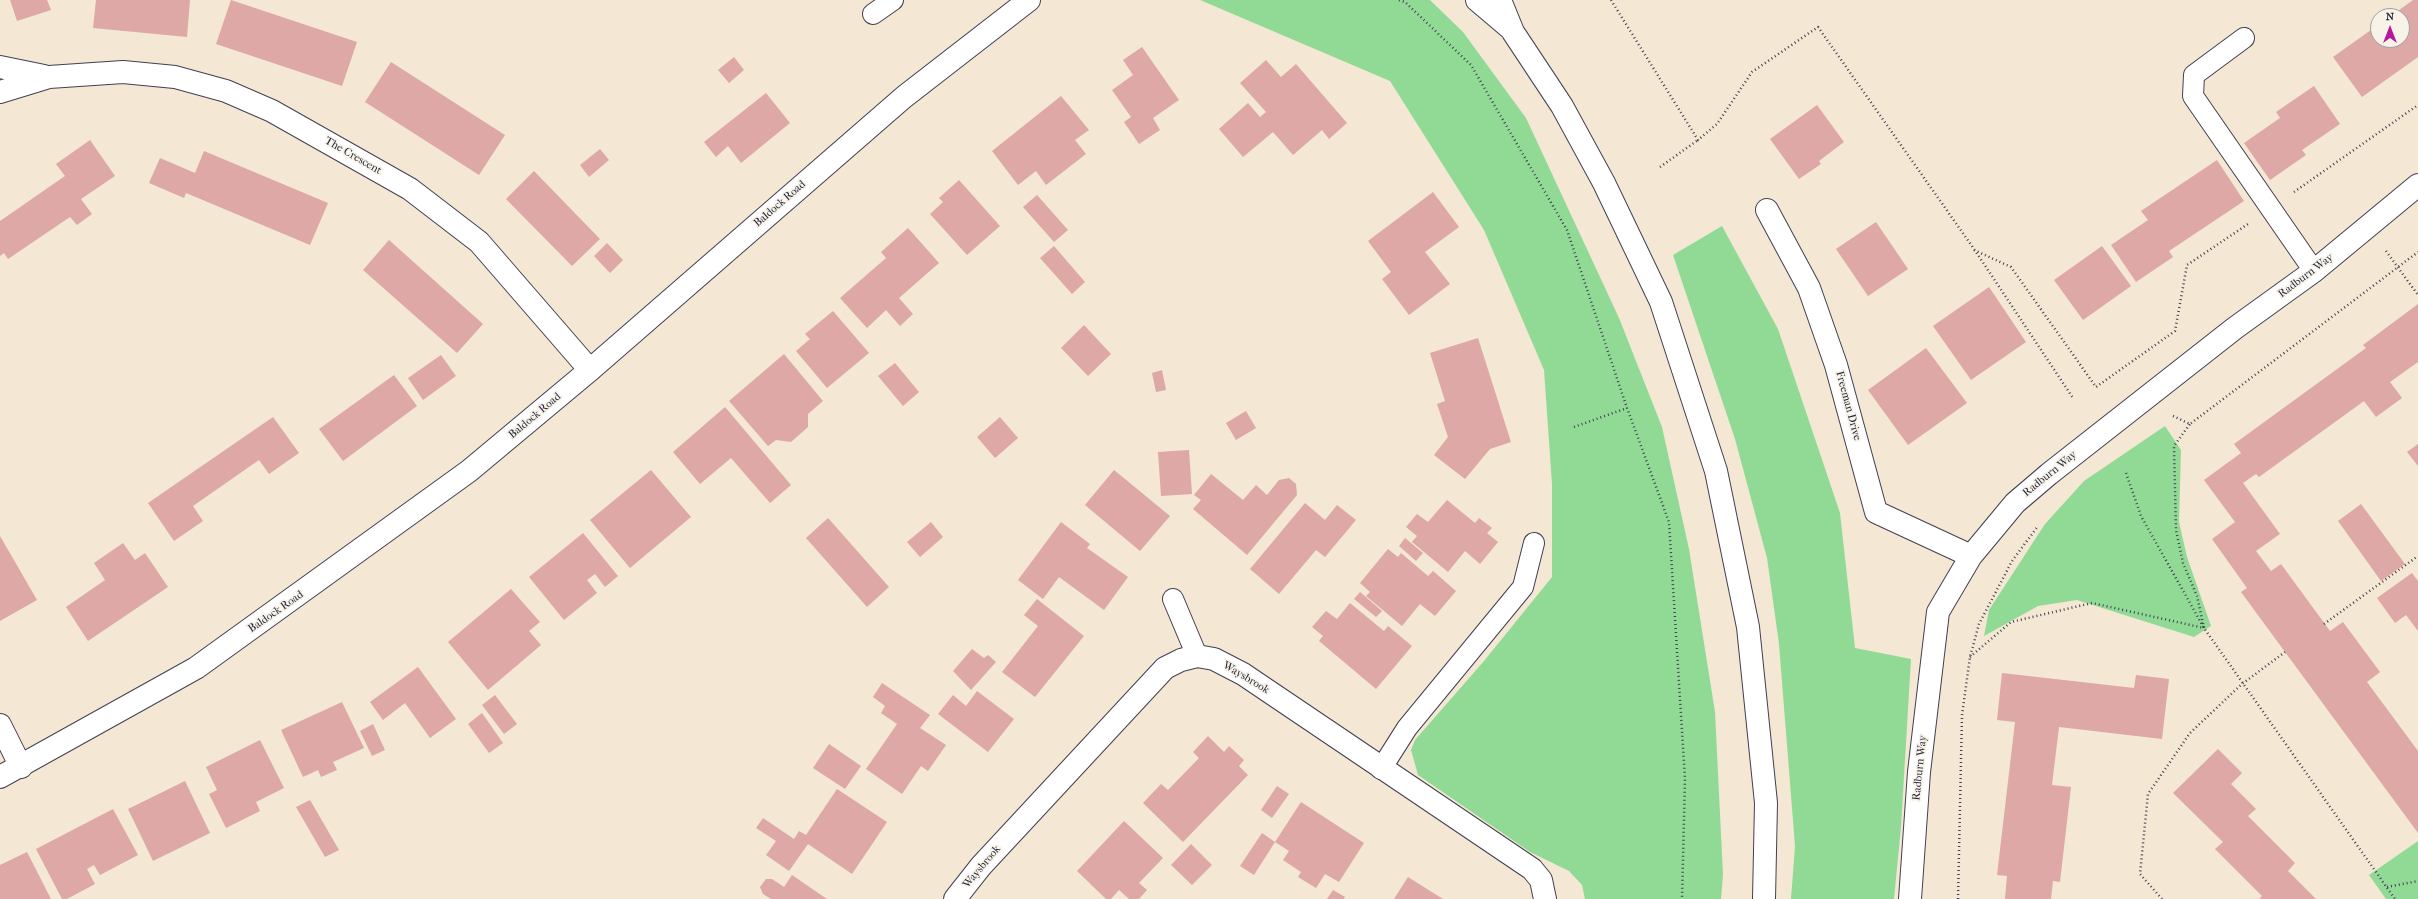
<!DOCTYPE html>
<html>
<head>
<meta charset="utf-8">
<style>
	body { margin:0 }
	#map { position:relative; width:2418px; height:899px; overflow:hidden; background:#f4e7d3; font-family:"IM FELL French Canon",serif }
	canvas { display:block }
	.north { position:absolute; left:2370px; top:8px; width:40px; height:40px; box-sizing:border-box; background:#f7f3e8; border:1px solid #a29fa3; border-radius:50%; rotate:0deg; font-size:11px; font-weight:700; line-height:16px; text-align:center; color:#22223b }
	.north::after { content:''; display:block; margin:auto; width:14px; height:18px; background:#b5179e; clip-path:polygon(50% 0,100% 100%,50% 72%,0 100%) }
</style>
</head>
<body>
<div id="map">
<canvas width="2418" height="899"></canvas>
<div class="north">N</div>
</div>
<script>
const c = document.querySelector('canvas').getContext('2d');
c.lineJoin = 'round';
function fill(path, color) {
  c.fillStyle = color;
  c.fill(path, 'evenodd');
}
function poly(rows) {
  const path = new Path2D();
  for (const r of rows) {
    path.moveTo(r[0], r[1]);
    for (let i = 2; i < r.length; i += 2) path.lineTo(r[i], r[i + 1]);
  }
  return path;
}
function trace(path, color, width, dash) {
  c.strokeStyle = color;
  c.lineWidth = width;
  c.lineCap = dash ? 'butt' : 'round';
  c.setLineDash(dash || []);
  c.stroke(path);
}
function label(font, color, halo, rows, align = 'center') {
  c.font = font + ' "IM FELL French Canon",serif';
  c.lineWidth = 3.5;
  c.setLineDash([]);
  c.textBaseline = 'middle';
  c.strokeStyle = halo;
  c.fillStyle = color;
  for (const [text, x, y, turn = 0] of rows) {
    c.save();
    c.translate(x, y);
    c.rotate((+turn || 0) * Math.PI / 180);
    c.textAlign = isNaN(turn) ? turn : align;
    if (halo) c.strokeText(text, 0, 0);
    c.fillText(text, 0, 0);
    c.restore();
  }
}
fill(poly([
	[1200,0,1430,0,1463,32,1526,118,1619,318,1662,427,1689,549,1715,712,1723,875,1721,899,1585,899,1582,885,1569,871,1530,852,1418,775,1411,750,1415,740,1484,661,1552,577,1552,484,1544,370,1484,230,1390,81],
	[1722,226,1778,329,1840,513,1855,648,1911,659,1901,827,1894,899,1791,899,1795,846,1779,644,1767,558,1735,439,1673,255],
	[2165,426,2181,450,2179,522,2187,557,2211,626,2194,637,2077,600,2038,606,1984,636,1989,610,2045,524,2084,481],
	[2418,841,2418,899,2386,899,2369,875]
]), '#91da96');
fill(poly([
	[10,0,47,0,51,10,17,21],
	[96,0,190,0,187,37,93,28],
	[231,0,357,42,342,86,216,44],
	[2413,0,2418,0,2418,57,2362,97,2333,57,2378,25,2378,40,2402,40,2402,16,2391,16],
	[1142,47,1179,100,1153,118,1160,130,1139,144,1124,122,1131,117,1112,90,1133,75,1123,60],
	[734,57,744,70,729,83,718,70],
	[1266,60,1281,77,1296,64,1347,123,1329,139,1322,130,1293,155,1273,132,1243,157,1219,129,1248,103,1260,117,1266,112,1240,83],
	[391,62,505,135,479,175,365,102],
	[2314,86,2340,124,2302,150,2306,155,2270,180,2244,143,2280,118,2276,112],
	[766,93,790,123,741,163,728,146,716,157,704,142],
	[1061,96,1089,130,1075,140,1086,154,1046,185,1036,171,1018,185,992,151],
	[1817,105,1844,142,1819,161,1821,164,1799,179,1770,139],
	[90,140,115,176,81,199,92,214,77,225,70,217,8,259,4,253,0,256,0,221,65,176,56,164],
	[600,149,609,160,589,177,580,165],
	[204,151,328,203,310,245,186,193,184,198,149,183,160,158,195,173],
	[2217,160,2244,201,2169,251,2173,257,2136,282,2111,245,2148,220,2141,211],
	[534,171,600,239,572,266,506,199],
	[959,180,1000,226,967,255,930,214,943,202,939,198],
	[1433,192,1459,227,1425,252,1450,284,1409,315,1382,279,1391,272,1368,241],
	[1037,195,1068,230,1054,242,1023,207],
	[1876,222,1908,269,1868,296,1836,249],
	[908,228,939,263,899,298,913,314,900,326,886,310,867,328,840,298,886,258,881,252],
	[389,240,483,324,457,353,363,270],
	[607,243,623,260,610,273,594,256],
	[1054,246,1085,282,1072,294,1040,258],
	[2102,246,2131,286,2083,320,2054,280],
	[1989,287,2026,342,1971,380,1933,326],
	[2418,304,2418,362,2390,382,2402,398,2376,417,2364,401,2259,477,2256,474,2243,483,2280,534,2256,551,2271,571,2281,564,2330,631,2343,622,2380,672,2367,682,2418,751,2418,833,2241,592,2247,588,2212,539,2235,522,2204,480,2241,453,2234,444,2366,348,2363,345],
	[833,311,869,353,827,388,796,351,810,339,805,334],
	[1084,325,1111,354,1088,376,1061,348],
	[1478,338,1511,442,1490,449,1465,479,1434,455,1448,437,1437,404,1445,401,1430,353],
	[1926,348,1967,403,1908,445,1868,390],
	[784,354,823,401,808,414,808,427,791,442,776,440,768,446,729,401],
	[441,355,456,376,423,400,408,378],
	[895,363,919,392,903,406,878,376],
	[1162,370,1166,390,1156,392,1152,373],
	[394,375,417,406,343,461,319,429],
	[725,407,791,485,770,503,731,458,700,484,673,452],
	[1246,411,1256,428,1236,440,1226,423],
	[273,417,299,453,269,474,259,460,193,506,203,521,174,541,148,503],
	[1000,417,1018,438,995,458,977,437],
	[2418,444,2418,466,2407,452],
	[1189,450,1192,494,1161,496,1158,452],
	[651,470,691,517,630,568,590,520],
	[1114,470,1170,516,1140,551,1085,505],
	[1211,474,1243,500,1256,485,1267,495,1279,480,1289,478,1296,484,1297,495,1247,555,1193,509,1201,500,1194,495],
	[1447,500,1475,523,1479,518,1492,528,1487,533,1498,542,1480,564,1465,551,1448,572,1412,542,1417,536,1406,527,1417,514,1428,522],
	[1305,503,1325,520,1337,505,1356,520,1325,557,1316,550,1279,594,1250,569],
	[2361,504,2405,564,2381,581,2338,521],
	[828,518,889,587,867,607,806,538],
	[931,522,943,537,920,557,907,542],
	[1061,522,1090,544,1087,548,1128,577,1104,610,1059,577,1043,599,1018,580],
	[583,533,618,576,605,587,595,574,587,580,597,593,564,620,529,577],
	[0,536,37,600,0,621],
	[1405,538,1423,553,1416,561,1399,546],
	[123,543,135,560,145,553,168,587,88,641,66,607,105,580,94,563],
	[1388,549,1398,557,1401,553,1428,576,1433,571,1456,591,1435,616,1420,604,1402,626,1366,596,1370,592,1360,583],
	[2412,573,2418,581,2418,631,2406,615,2395,623,2377,598],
	[511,589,540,622,529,631,541,645,488,690,448,642],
	[1360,592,1382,611,1376,617,1354,599],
	[1037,599,1084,636,1035,697,1002,672,1038,626,1024,615],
	[1350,603,1384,631,1388,626,1412,646,1376,689,1319,641,1323,636,1312,627,1326,611,1337,619],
	[972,649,984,658,988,655,996,662,971,690,953,671],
	[418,667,456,719,430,738,405,703,383,720,370,702],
	[2002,673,2134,688,2136,675,2169,679,2162,739,2059,727,2052,785,2071,787,2060,882,2053,881,2051,899,2005,899,2007,876,1997,875,2015,722,1997,720],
	[882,683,930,715,920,728,946,745,928,771,921,766,902,794,866,769,897,724,881,713,885,706,873,697],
	[977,691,1014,719,988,752,938,714,953,695,966,706],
	[495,695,517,724,504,734,482,705],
	[342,702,364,748,333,762,337,770,321,777,318,770,303,777,281,730],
	[482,713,503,743,489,753,468,724],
	[373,724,385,750,372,756,360,731],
	[1208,736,1224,752,1229,746,1244,760,1239,766,1248,775,1183,842,1143,803,1161,784,1168,790,1199,758,1193,752],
	[260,740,284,788,256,802,260,811,226,828,209,794,217,790,206,767],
	[829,744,861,766,845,789,813,768],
	[2218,749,2242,773,2231,784,2256,809,2248,816,2295,863,2288,871,2316,899,2259,899,2262,896,2215,849,2223,842,2173,793],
	[185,781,210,833,153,861,128,809],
	[1277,786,1289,794,1272,818,1261,810],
	[837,789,887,822,852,874,808,844,789,871,766,855,776,841,756,828,763,818,794,839,799,831,806,835],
	[310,800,339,850,325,857,296,807],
	[1301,802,1364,843,1339,882,1325,874,1316,888,1298,877,1301,872,1283,860,1289,851,1275,842,1254,875,1240,866,1262,833,1275,842],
	[113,809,138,855,100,875,94,865,87,869,95,884,67,899,62,899,36,849],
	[1124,821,1163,858,1139,883,1147,890,1139,899,1129,899,1119,890,1111,899,1106,899,1077,871],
	[1191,844,1212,865,1192,885,1171,865],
	[27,852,51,899,0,899,0,865],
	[792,875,827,899,771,899,763,894,760,887,766,879,772,879,784,887],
	[1408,877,1443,899,1394,899],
	[1333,890,1345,897,1344,899,1327,899]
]), '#dda8a6');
const service = poly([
	[873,14,893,0],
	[2244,38,2194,75,2193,96,2314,271],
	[1173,599,1197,656],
	[1381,769,1407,728,1523,587,1534,543]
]);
const minor = poly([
	[0,67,44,76],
	[0,92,49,77,123,72,175,77,226,91,272,111,410,189,479,242,590,370],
	[1767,210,1809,288,1836,365,1876,512,1971,556],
	[0,725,21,767],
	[955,899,981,866,1165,668,1181,660,1197,656,1214,659,1243,674,1532,869,1541,880,1545,899],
	[1910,899,1919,772,1938,612,1971,556,2015,503,2049,474,2235,328,2314,271,2418,185]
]);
const primary = poly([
	[1477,0,1510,28],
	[1500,0,1513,32,1562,106,1604,183,1661,302,1716,471,1748,627,1766,803,1764,899],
	[0,777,196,668,469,471,590,370,904,97,1029,0]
]);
trace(service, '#424052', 22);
trace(minor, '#424052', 24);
trace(primary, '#424052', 24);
trace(poly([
	[1399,0,1405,2,1471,65,1567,230,1627,408,1669,522,1685,779,1682,899],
	[1611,0,1698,140,1717,124,1752,72,1818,27,1974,249,2073,398],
	[1660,167,1698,140],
	[2294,192,2418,105],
	[1974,250,2011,267,2096,387,2175,331,2187,265,2248,224],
	[2386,251,2418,295],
	[2173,416,2190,424,2418,252],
	[1574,427,1627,408],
	[2126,473,2141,516,2204,628,2395,899],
	[2324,624,2418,556],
	[1970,657,2011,622,2092,603,2204,628,2197,596,2183,563,2176,530,2174,446,2190,424],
	[2387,887,2418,881],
	[1958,899,1962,715,1970,657,1979,624,2012,561,2038,526],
	[2162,899,2140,874,2148,794,2190,733,2242,684,2285,652]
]), '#424052', 2.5, [1, 3]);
trace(service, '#fff', 20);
trace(minor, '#fff', 22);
trace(primary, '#fff', 22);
label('11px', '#22223b', '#f7f3e8', [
	["The Crescent",353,156,30],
	["Baldock Road",780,204,-41],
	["Radburn Way",2306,276,-37],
	["Freeman Drive",1848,406,75],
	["Baldock Road",535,416,-40],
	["Radburn Way",2050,474,-39],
	["Baldock Road",276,612,-35],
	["Waysbrook",1246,678,31],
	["Radburn Way",1920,768,-84],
	["Waysbrook",982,867,-50]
]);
</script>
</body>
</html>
